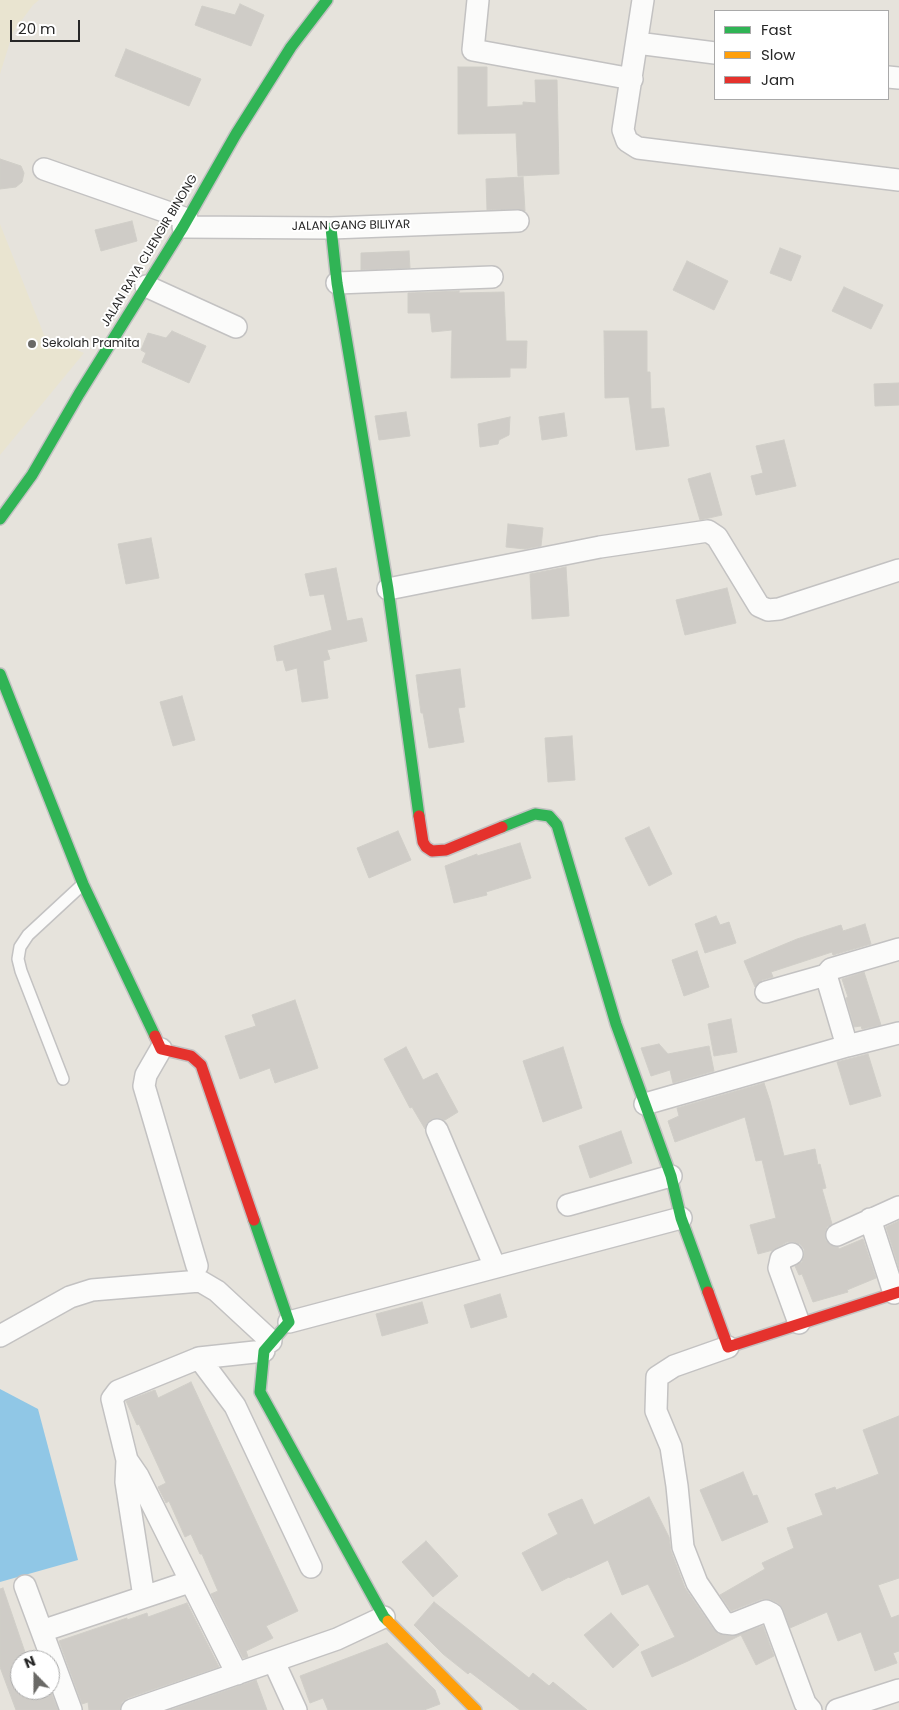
<!DOCTYPE html>
<html>
<head>
<meta charset="utf-8">
<style>
	body { margin:0 }
	#map { position:relative; width:899px; height:1710px; overflow:hidden; background:#e6e3dc; font-family:Poppins,sans-serif }
	canvas { display:block }
	.legend { position:absolute; left:714px; top:10px; width:175px; height:90px; box-sizing:border-box; background:#fff; border:1px solid #a9a9a9; margin:0; padding:6px 9px; list-style:none; font-size:15px; color:#272727 }
	.legend li { display:flex; align-items:center; gap:10px; height:25px }
	.legend b { width:25px; border:1px solid #a9a9a9 }
	.north { position:absolute; left:10px; top:1650px; width:50px; height:50px; box-sizing:border-box; background:#fff; border:1px solid #a9a9a9; border-radius:50%; rotate:338deg; font-size:14px; font-weight:700; line-height:20px; text-align:center; color:#272727 }
	.north::after { content:''; display:block; margin:auto; width:18px; height:22px; background:#6a6966; clip-path:polygon(50% 0,100% 100%,50% 72%,0 100%) }
	.scale { position:absolute; left:10px; top:20px; width:70px; height:22px; box-sizing:border-box; border:2px solid #272727; border-top:0; padding-left:6px; font-size:15px; line-height:18px; white-space:nowrap; color:#272727; -webkit-text-stroke:4px #fff; paint-order:stroke }
</style>
</head>
<body>
<div id="map">
<canvas width="899" height="1710"></canvas>
<ul class="legend">
<li><b style="height:6px;background:#30b455"></b>Fast</li>
<li><b style="height:6px;background:#ff9f0a"></b>Slow</li>
<li><b style="height:6px;background:#e5322d"></b>Jam</li>
</ul>
<div class="north">N</div>
<div class="scale">20 m</div>
</div>
<script>
const c = document.querySelector('canvas').getContext('2d');
c.lineJoin = 'round';
function fill(path, color) {
  c.fillStyle = color;
  c.fill(path, 'evenodd');
}
function poly(rows) {
  const path = new Path2D();
  for (const r of rows) {
    path.moveTo(r[0], r[1]);
    for (let i = 2; i < r.length; i += 2) path.lineTo(r[i], r[i + 1]);
  }
  return path;
}
function trace(path, color, width, dash) {
  c.strokeStyle = color;
  c.lineWidth = width;
  c.lineCap = dash ? 'butt' : 'round';
  c.setLineDash(dash || []);
  c.stroke(path);
}
function label(font, color, halo, rows, align = 'center') {
  c.font = font + ' Poppins,sans-serif';
  c.lineWidth = 4;
  c.setLineDash([]);
  c.textBaseline = 'middle';
  c.strokeStyle = halo;
  c.fillStyle = color;
  for (const [text, x, y, turn = 0] of rows) {
    c.save();
    c.translate(x, y);
    c.rotate((+turn || 0) * Math.PI / 180);
    c.textAlign = isNaN(turn) ? turn : align;
    if (halo) c.strokeText(text, 0, 0);
    c.fillText(text, 0, 0);
    c.restore();
  }
}
fill(poly([
	[0,0,39,0,33,5,13,32,0,74],
	[0,224,44,335,84,353,0,455]
]), '#e9e4d0');
fill(poly([
	[0,1389,38,1409,78,1560,0,1582]
]), '#90c7e6');
const building = poly([
	[240,4,264,15,251,46,195,25,202,6,235,15,240,4],
	[126,49,201,79,189,106,115,76,126,49],
	[458,67,487,67,487,107,523,105,523,102,536,103,535,80,557,80,559,174,518,176,516,133,458,134,458,67],
	[0,159,21,166,24,173,22,182,16,187,0,189,0,159],
	[523,177,525,211,518,209,487,210,486,179,523,177],
	[132,221,137,241,101,251,95,230,132,221],
	[780,248,801,256,791,281,770,273,780,248],
	[409,251,410,268,361,270,361,253,409,251],
	[687,261,728,281,714,310,673,290,687,261],
	[844,287,883,305,871,329,832,311,844,287],
	[459,291,459,293,504,292,506,341,527,341,526,368,510,368,510,377,451,378,452,330,432,332,430,313,408,313,408,293,459,291],
	[172,331,206,346,189,383,142,362,146,353,141,350,148,333,166,338,172,331],
	[604,331,647,331,647,372,650,372,651,409,664,408,669,446,636,450,629,397,605,398,604,331],
	[899,383,899,405,875,406,874,384,899,383],
	[406,412,410,436,379,440,375,416,406,412],
	[564,413,567,436,542,440,539,417,564,413],
	[510,417,509,435,499,440,498,444,480,447,478,424,510,417],
	[784,440,796,486,756,495,751,476,763,473,756,446,784,440],
	[710,473,722,515,700,520,688,479,710,473],
	[508,524,543,528,541,546,525,549,506,547,508,524],
	[151,538,159,578,126,584,118,544,151,538],
	[566,567,569,616,532,619,530,574,566,567],
	[336,568,347,621,362,618,367,641,327,650,330,659,323,661,328,698,302,702,297,668,286,671,283,660,277,661,274,646,332,630,324,594,310,596,305,574,336,568],
	[727,588,736,623,685,635,676,600,727,588],
	[460,669,465,707,458,708,464,742,429,748,423,713,421,713,416,675,460,669],
	[182,696,195,740,173,746,160,702,182,696],
	[572,736,575,780,548,782,545,738,572,736],
	[649,827,672,874,649,886,625,838,649,827],
	[398,831,411,860,369,878,357,848,398,831],
	[520,843,531,878,486,892,487,895,454,903,445,866,477,854,477,856,520,843],
	[716,916,720,925,729,922,736,943,705,953,695,924,716,916],
	[865,924,871,944,833,955,832,952,771,972,773,977,762,980,755,987,744,961,797,939,841,925,843,931,865,924],
	[697,951,709,987,684,996,672,960,697,951],
	[864,972,881,1025,862,1029,861,1026,854,1027,846,998,848,997,842,979,864,972],
	[295,1000,318,1068,275,1083,270,1068,240,1079,225,1036,256,1026,252,1015,295,1000],
	[731,1019,737,1052,714,1056,708,1024,731,1019],
	[659,1044,668,1054,709,1046,714,1071,673,1083,670,1070,651,1076,641,1048,659,1044],
	[406,1047,423,1080,437,1073,458,1112,445,1120,438,1118,432,1119,427,1123,425,1129,412,1107,410,1108,384,1059,406,1047],
	[563,1047,582,1108,543,1122,523,1061,563,1047],
	[868,1054,881,1096,850,1105,837,1062,868,1054],
	[764,1083,770,1101,784,1156,815,1149,818,1165,820,1164,826,1188,822,1189,832,1224,827,1227,825,1233,826,1241,830,1245,838,1247,839,1249,863,1239,876,1278,847,1290,848,1292,813,1302,802,1274,799,1275,795,1266,802,1262,804,1256,804,1249,800,1244,794,1242,787,1242,773,1250,758,1254,750,1225,776,1218,762,1160,756,1161,745,1117,675,1142,668,1121,679,1116,677,1108,764,1083],
	[621,1131,632,1163,590,1178,579,1146,621,1131],
	[899,1221,899,1268,886,1227,899,1221],
	[500,1294,507,1317,471,1328,464,1305,500,1294],
	[422,1302,428,1323,382,1336,376,1314,422,1302],
	[191,1382,298,1611,266,1626,273,1638,246,1651,248,1657,243,1658,211,1594,218,1591,202,1554,200,1554,191,1534,185,1537,169,1501,166,1503,158,1487,166,1483,139,1424,137,1425,126,1401,155,1390,158,1398,191,1382],
	[899,1416,899,1578,878,1585,891,1618,899,1615,899,1651,893,1653,897,1663,875,1671,861,1632,838,1641,827,1612,790,1628,783,1609,778,1603,771,1600,762,1599,731,1611,720,1595,765,1569,762,1563,794,1548,787,1528,823,1515,815,1494,835,1487,836,1490,879,1474,863,1430,899,1416],
	[743,1472,753,1496,757,1495,768,1522,722,1541,700,1490,743,1472],
	[649,1497,669,1537,671,1551,685,1588,714,1630,718,1634,732,1636,763,1626,774,1656,756,1665,741,1635,688,1661,652,1677,641,1652,675,1637,648,1584,622,1595,608,1560,570,1578,569,1577,542,1591,522,1553,558,1534,548,1514,582,1499,594,1525,649,1497],
	[426,1541,458,1576,433,1597,402,1562,426,1541],
	[3,1588,27,1658,20,1660,20,1690,50,1690,58,1710,16,1710,0,1667,0,1589,3,1588],
	[434,1602,529,1678,533,1673,549,1686,553,1682,587,1710,520,1710,470,1672,468,1674,443,1654,414,1625,434,1602],
	[187,1603,219,1667,128,1698,122,1702,120,1710,89,1710,88,1702,82,1704,59,1641,127,1618,127,1620,147,1613,148,1617,187,1603],
	[611,1613,639,1645,613,1668,584,1635,611,1613],
	[387,1643,435,1690,440,1704,424,1710,328,1710,323,1698,310,1703,300,1676,387,1643],
	[256,1680,267,1710,170,1710,242,1685,256,1680]
]);
fill(building, '#cfccc7');
trace(building, '#d0cec8', 1);
const lane = poly([
	[63,1079,21,971,18,959,20,947,28,935,82,885]
]);
const street = poly([
	[478,0,473,50,632,79],
	[643,0,623,130,627,141,638,148,899,180],
	[637,43,715,53],
	[888,77,899,78],
	[44,169,187,219],
	[183,227,331,228,518,221],
	[337,283,492,277],
	[146,286,236,327],
	[388,589,600,547,708,531,717,537,759,606,768,610,779,609,899,570],
	[826,975,847,1046],
	[766,992,826,975,831,969,899,949],
	[161,1049,146,1075,144,1086,197,1266],
	[645,1104,847,1046,899,1033],
	[437,1130,495,1267],
	[568,1205,671,1176],
	[870,1219,894,1293],
	[837,1235,899,1207],
	[792,1254,781,1259,779,1268,799,1323],
	[289,1322,681,1218],
	[0,1336,70,1297,92,1290,200,1281,217,1291,271,1341],
	[728,1347,674,1366,657,1377,656,1411,671,1447,677,1486,683,1547,697,1583,724,1623,733,1624,766,1611,772,1614,805,1703,811,1710],
	[199,1358,264,1351],
	[127,1460,126,1482,144,1597],
	[25,1586,71,1710],
	[42,1631,189,1582],
	[274,1662,296,1710],
	[237,1674,138,1476,127,1460,112,1399,118,1391,199,1358,235,1406,311,1567],
	[132,1710,337,1639,384,1617],
	[837,1710,899,1690]
]);
const fast = poly([
	[331,228,337,283,388,589,419,816],
	[0,519,32,475,79,394,183,227,236,134,291,47,327,0],
	[0,674,83,884,155,1036],
	[502,827,535,814,549,816,557,825,616,1024,671,1176,681,1218,708,1292],
	[254,1220,289,1322,264,1351,260,1392,384,1617,388,1621]
]);
const slow = poly([
	[388,1621,476,1710]
]);
const jam = poly([
	[419,816,423,842,426,847,432,851,446,850,502,827],
	[155,1036,161,1049,191,1056,201,1065,254,1220],
	[708,1292,728,1347,899,1292]
]);
trace(lane, '#c3c2c2', 14);
trace(street, '#c3c2c2', 24);
trace(fast, '#c3c2c2', 14);
trace(slow, '#c3c2c2', 14);
trace(jam, '#c3c2c2', 14);
trace(lane, '#fbfbfa', 11);
trace(street, '#fbfbfa', 21);
trace(fast, '#30b455', 11);
trace(slow, '#ff9f0a', 11);
trace(jam, '#e5322d', 11);
for (const [x, y, r, color] of [
	[32,344,5,"#6a6966"]
]) {
  const dot = new Path2D();
  dot.arc(x, y, r, 0, 2 * Math.PI);
  c.fillStyle = color;
  c.fill(dot);
  trace(dot, '#fff', 2);
}
label('12px', '#272727', '#fff', [
	["JALAN GANG BILIYAR",351,226,-1],
	["JALAN RAYA CIJENGIR BINONG",150,251,-59]
]);
label('12px', '#272727', '#fff', [
	["Sekolah Pramita",42,344]
], 'left');
</script>
</body>
</html>
